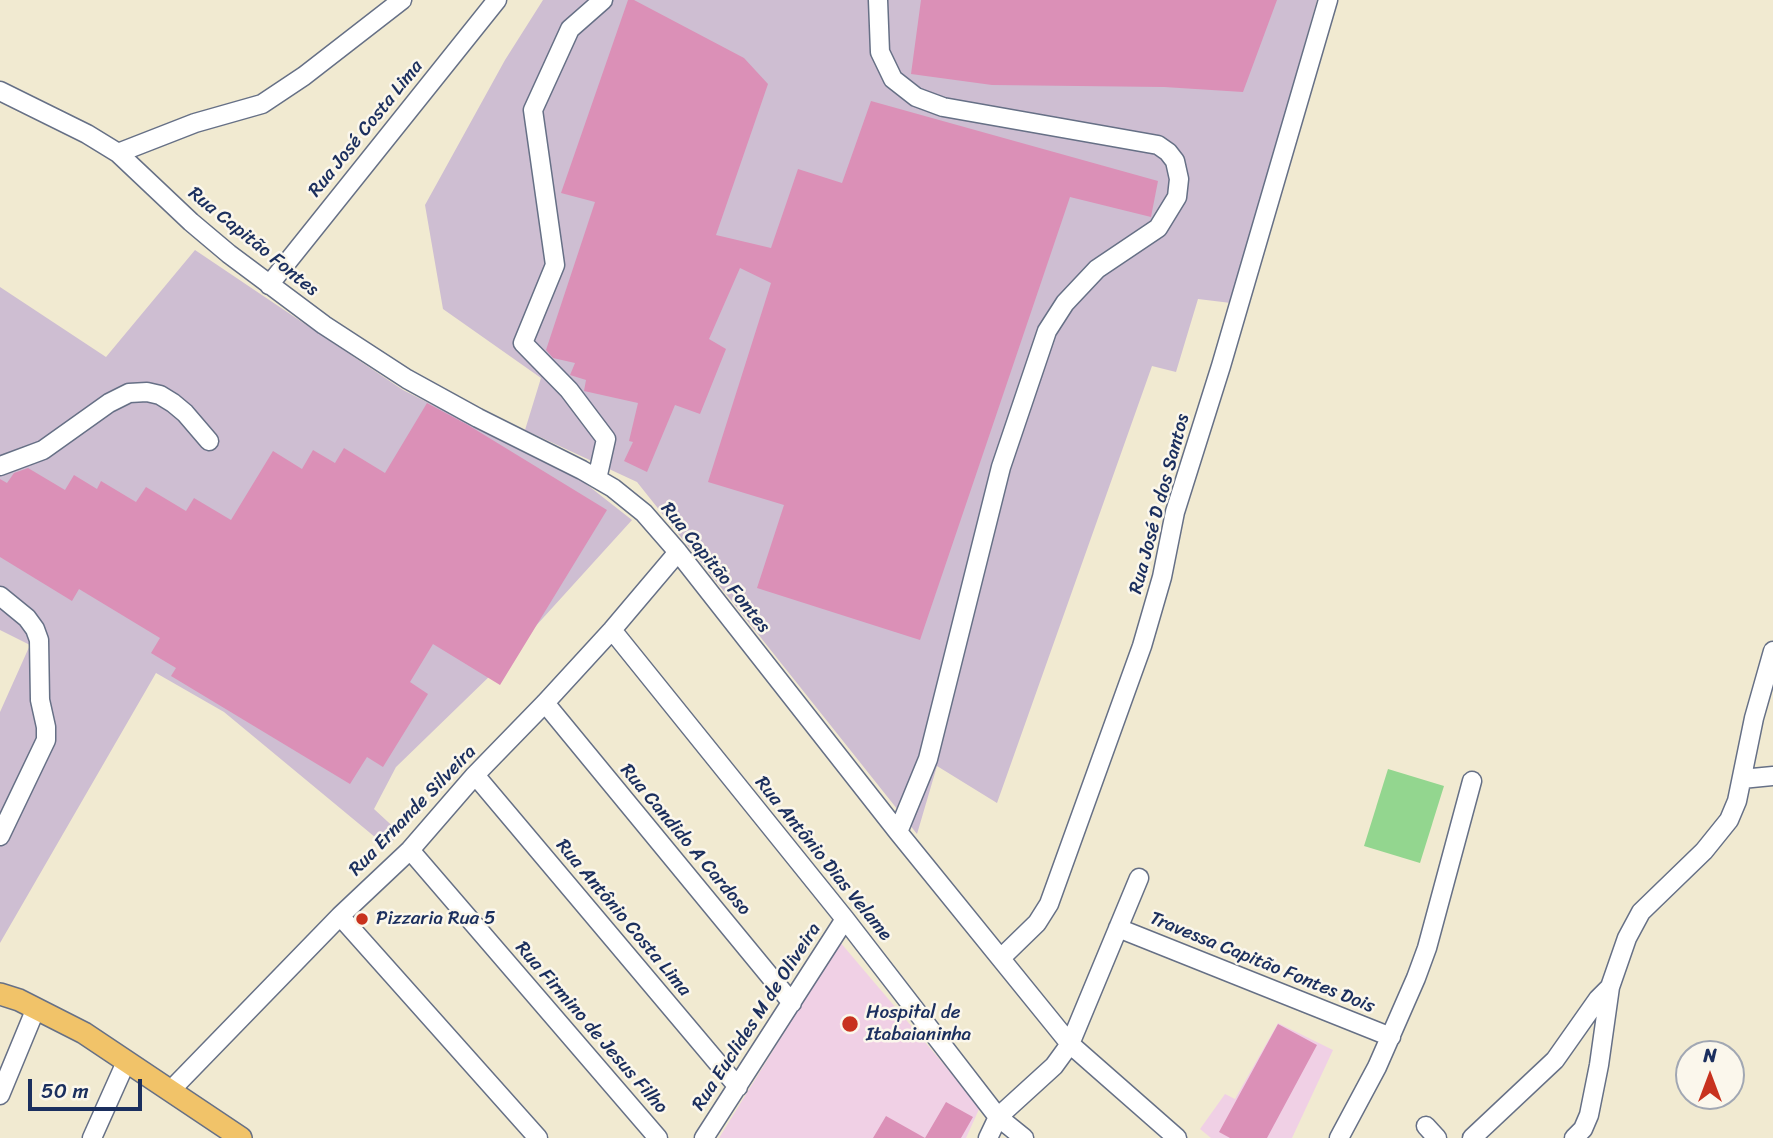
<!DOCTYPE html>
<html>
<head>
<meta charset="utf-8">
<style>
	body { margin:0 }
	#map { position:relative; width:1773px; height:1138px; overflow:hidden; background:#f1ead1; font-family:Sriracha,sans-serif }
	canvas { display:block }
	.north { position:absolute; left:1675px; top:1040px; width:70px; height:70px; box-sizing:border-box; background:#fbf7ec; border:2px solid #a1a7b3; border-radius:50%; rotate:0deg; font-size:19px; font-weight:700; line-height:28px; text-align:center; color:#1b2f5e }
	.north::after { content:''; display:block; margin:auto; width:24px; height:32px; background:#c8321e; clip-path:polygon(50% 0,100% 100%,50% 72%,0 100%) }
	.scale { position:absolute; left:28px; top:1079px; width:114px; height:32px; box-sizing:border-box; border:4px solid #1b2f5e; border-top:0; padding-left:9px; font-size:21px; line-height:24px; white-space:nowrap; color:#1b2f5e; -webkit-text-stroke:5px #fbf7ec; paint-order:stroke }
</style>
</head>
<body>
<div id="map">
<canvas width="1773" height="1138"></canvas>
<div class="north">N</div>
<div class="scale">50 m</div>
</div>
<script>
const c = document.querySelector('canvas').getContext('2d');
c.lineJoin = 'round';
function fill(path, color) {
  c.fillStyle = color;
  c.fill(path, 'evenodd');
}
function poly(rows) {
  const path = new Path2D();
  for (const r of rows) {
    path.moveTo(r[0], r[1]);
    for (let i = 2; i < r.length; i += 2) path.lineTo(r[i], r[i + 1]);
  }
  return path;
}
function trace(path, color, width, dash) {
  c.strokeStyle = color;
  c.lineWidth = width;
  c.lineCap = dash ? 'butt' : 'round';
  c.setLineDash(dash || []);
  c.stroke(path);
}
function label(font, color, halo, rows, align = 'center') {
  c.font = font + ' Sriracha,sans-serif';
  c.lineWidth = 5;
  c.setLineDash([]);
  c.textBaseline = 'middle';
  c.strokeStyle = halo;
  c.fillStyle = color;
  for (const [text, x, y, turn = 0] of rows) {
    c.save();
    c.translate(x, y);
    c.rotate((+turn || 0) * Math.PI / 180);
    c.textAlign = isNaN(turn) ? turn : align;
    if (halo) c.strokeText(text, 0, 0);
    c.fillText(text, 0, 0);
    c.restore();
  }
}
fill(poly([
	[840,942,980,1107,966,1138,719,1138],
	[1278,1023,1333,1050,1292,1138,1211,1138,1200,1129,1225,1094,1235,1099]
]), '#f0d0e5');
fill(poly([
	[543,0,1317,0,1231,303,1198,299,1176,372,1152,366,997,803,937,766,917,834,637,482,525,430,541,378,443,309,425,205,505,60],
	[195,250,403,390,581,480,632,520,494,672,396,767,374,809,400,833,387,847,224,712,156,673,0,943,0,712,30,645,0,630,0,287,106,357]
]), '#cebed2');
fill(poly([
	[1388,769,1444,786,1420,863,1364,846]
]), '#93d68f');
fill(poly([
	[628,0,634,0,744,58,768,84,716,235,771,248,798,169,842,183,871,101,1158,181,1151,217,1070,197,920,640,757,588,784,505,708,482,771,283,740,268,709,339,726,349,700,414,675,405,647,472,624,461,633,442,629,441,638,403,584,391,586,380,570,375,575,363,553,358,546,350,595,202,561,193],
	[921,0,1277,0,1243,92,1164,87,992,85,911,74],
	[427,403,468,425,607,510,500,685,433,644,410,682,428,694,383,767,367,757,350,784,171,676,176,668,151,653,160,638,79,589,72,601,0,557,0,479,7,483,14,473,28,468,65,490,74,475,97,489,101,481,136,502,146,487,186,511,194,498,231,520,273,451,302,469,313,450,335,463,344,448,385,473],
	[1278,1024,1317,1045,1267,1138,1230,1138,1219,1132],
	[946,1102,973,1117,961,1138,873,1138,886,1116,925,1138]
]), '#db90b7');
const minor = poly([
	[878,0,880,52,893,79,916,97,943,107,1158,145,1168,152,1175,161,1179,179,1177,197,1158,228,1097,269,1065,303,1047,331,1001,467,928,759,898,832],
	[0,91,87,134,118,153,191,222,229,254,324,325,407,379,478,418,582,470,613,488,644,513,678,552,898,832,1070,1044,1177,1138],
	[118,153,195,123,262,104,304,76,402,0],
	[269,285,497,0],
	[0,466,43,450,109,403,129,393,147,392,160,395,173,403,185,413,209,441],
	[597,479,606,439,569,390,523,343,555,265,533,110,570,29,603,0],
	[0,596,27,618,35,629,39,640,40,700,46,727,46,740,0,836],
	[612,630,845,919,998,1117,1024,1138],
	[545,703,792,1003],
	[475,775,738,1087],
	[1742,779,1773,776],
	[410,850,658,1138],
	[340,916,538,1138],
	[1118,928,1391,1037],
	[1001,958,1037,923,1049,904,1142,646,1162,577,1175,512,1221,366,1328,0],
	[170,1091,340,916,410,850,475,775,545,703,612,630,678,552],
	[0,1095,36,1008],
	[1426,1126,1437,1138],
	[92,1138,126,1062],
	[704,1138,845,919],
	[988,1138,998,1117,1054,1066,1070,1044,1139,878],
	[1339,1138,1377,1067,1416,978,1427,948,1472,781],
	[1472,1138,1555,1060,1598,999,1610,987],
	[1574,1138,1583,1129,1589,1115,1599,1065,1610,987,1627,938,1641,912,1704,851,1729,820,1737,801,1754,718,1773,651]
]);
const major = poly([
	[0,994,19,1000,84,1033,241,1138]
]);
trace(minor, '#667086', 21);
trace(major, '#667086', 24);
trace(minor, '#fff', 18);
trace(major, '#f1c369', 21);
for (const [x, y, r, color] of [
	[362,919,7,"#c8321e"],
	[850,1024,9,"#c8321e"]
]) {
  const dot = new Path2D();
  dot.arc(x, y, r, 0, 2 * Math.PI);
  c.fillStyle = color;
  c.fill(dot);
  trace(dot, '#fbf7ec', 2.5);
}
label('19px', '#1b2f5e', '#fbf7ec', [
	["Rua José Costa Lima",366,129,-51],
	["Rua Capitão Fontes",253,242,39],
	["Rua José D dos Santos",1160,504,-75],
	["Rua Capitão Fontes",715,568,51],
	["Rua Ernande Silveira",413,811,-46],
	["Rua Candido A Cardoso",685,840,50],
	["Rua Antônio Dias Velame",823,859,51],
	["Rua Antônio Costa Lima",623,918,50],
	["Travessa Capitão Fontes Dois",1262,963,22],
	["Rua Euclides M de Oliveira",757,1017,-57],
	["Rua Firmino de Jesus Filho",591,1028,49]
]);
label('19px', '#1b2f5e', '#fbf7ec', [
	["Pizzaria Rua 5",376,919],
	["Hospital de",866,1013],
	["Itabaianinha",866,1035]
], 'left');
</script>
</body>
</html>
